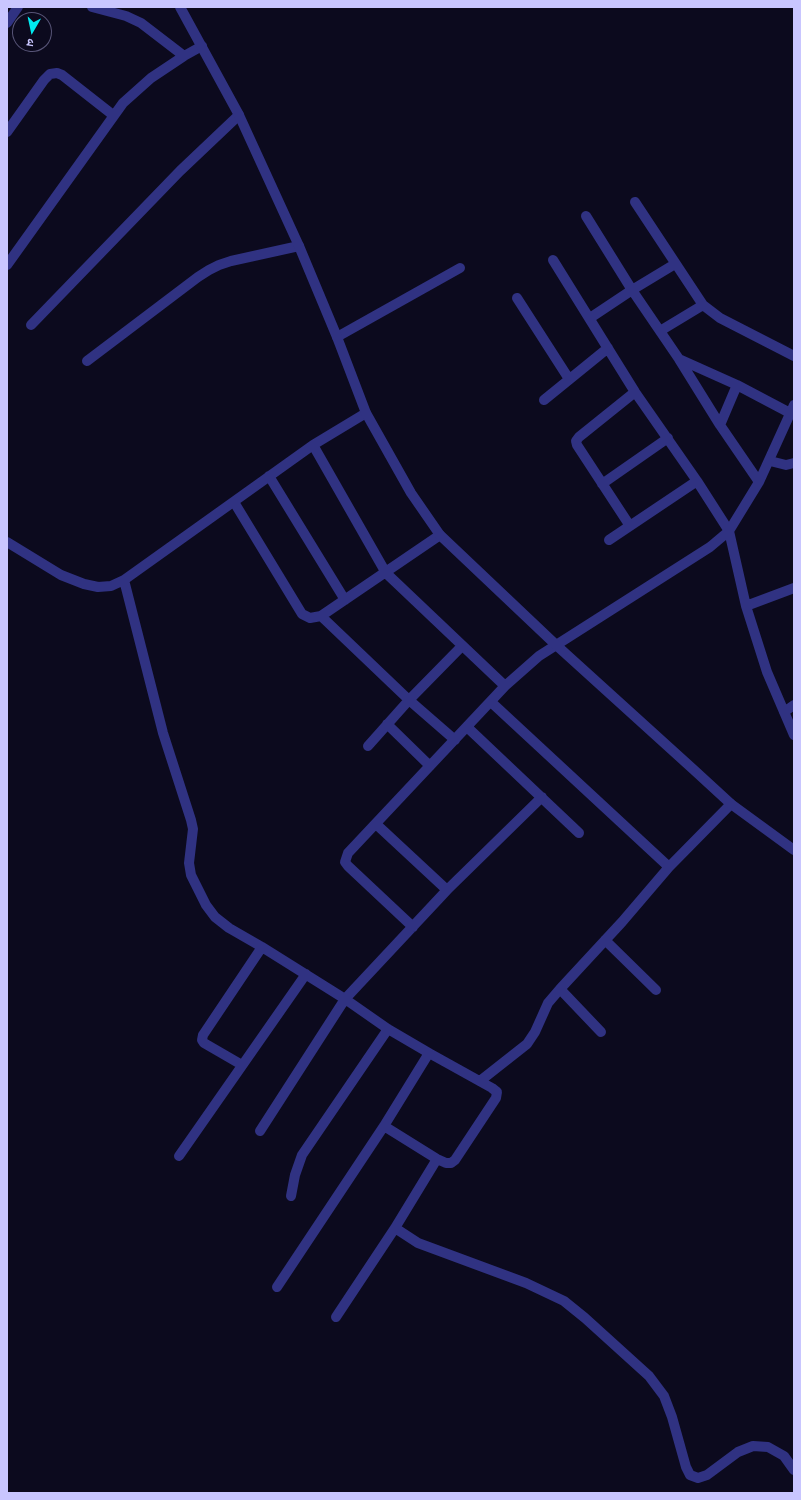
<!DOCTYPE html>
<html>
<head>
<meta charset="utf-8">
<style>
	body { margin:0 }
	#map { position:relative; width:801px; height:1500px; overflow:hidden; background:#0c0a1e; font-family:Barlow,"Noto Sans Devanagari",sans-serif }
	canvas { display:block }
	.frame { position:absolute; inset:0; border:8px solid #c9c6ff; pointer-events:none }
	.north { position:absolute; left:12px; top:12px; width:40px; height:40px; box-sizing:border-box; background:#0c0a1e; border:1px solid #585578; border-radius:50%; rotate:189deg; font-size:11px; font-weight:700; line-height:16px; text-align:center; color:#c9c6ff }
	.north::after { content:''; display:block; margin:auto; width:14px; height:18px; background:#00eaf1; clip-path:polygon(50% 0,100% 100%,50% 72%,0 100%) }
</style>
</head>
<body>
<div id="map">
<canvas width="801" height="1500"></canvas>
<div class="frame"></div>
<div class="north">उ</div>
</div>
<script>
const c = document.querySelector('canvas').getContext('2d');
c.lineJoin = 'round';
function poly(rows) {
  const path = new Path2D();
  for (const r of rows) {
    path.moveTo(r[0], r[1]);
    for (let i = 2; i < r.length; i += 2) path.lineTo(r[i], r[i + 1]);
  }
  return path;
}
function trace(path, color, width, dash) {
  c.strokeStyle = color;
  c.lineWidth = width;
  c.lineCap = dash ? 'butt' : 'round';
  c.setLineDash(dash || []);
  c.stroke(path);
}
trace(poly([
	[92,7,126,16,141,23,184,56],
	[7,23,18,7],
	[7,132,44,80,50,74,57,73,62,75,113,115],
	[635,202,703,305,720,318,794,356],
	[586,216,632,290,679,359,720,425,759,482],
	[553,260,635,392,697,481,729,531,746,606,767,672,794,735],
	[7,265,123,103,151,78,184,56,202,46],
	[517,298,569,379],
	[590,318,632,290,675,264],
	[31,325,180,171,239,115],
	[660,331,703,305],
	[337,337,460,268],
	[679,359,737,385,790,413],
	[87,361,198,277,209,270,219,265,231,261,299,246],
	[544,400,608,348],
	[720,425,737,385],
	[313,445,386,573,505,686],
	[770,461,786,465,794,463],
	[269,476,345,600],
	[602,484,668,438],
	[234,502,302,614,310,618,321,616,440,535],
	[630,526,577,445,576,441,579,437,635,392],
	[609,540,697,481],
	[7,542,61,575,84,584,98,587,111,586,124,580,313,445,366,413],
	[124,580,163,733,191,820,193,829,189,863,191,875,206,905,215,917,229,928,262,947,345,999,388,1029,429,1053,492,1088,497,1092,496,1098,455,1160,451,1163,446,1163,437,1159,384,1126],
	[746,606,794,588],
	[321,616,409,700,455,740],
	[491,702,669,867],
	[784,712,794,705],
	[387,724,430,766],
	[467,727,579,833],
	[368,746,409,700,462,646],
	[376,824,447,890],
	[413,927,348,866,345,862,348,853,505,686,539,656,710,547,729,531,759,482,794,405],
	[605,940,656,990],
	[560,989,601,1032],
	[242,1065,204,1043,202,1040,203,1035,262,947],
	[480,1081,527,1044,535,1032,548,1003,560,989,622,922,669,867,731,804],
	[260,1131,345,999,447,890,542,797],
	[179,1156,306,974],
	[291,1196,295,1175,302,1155,388,1029],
	[395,1228,418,1243,526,1283,564,1301,585,1318,649,1376,664,1396,672,1417,686,1467,690,1475,698,1478,707,1475,738,1452,753,1446,768,1447,784,1456,794,1470],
	[277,1287,384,1126,429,1053],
	[336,1317,395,1228,437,1159]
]), '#303282', 10);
trace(poly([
	[180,7,239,115,299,246,337,337,366,413,411,493,440,535,555,644,694,770,731,804,794,850]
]), '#303282', 10);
</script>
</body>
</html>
